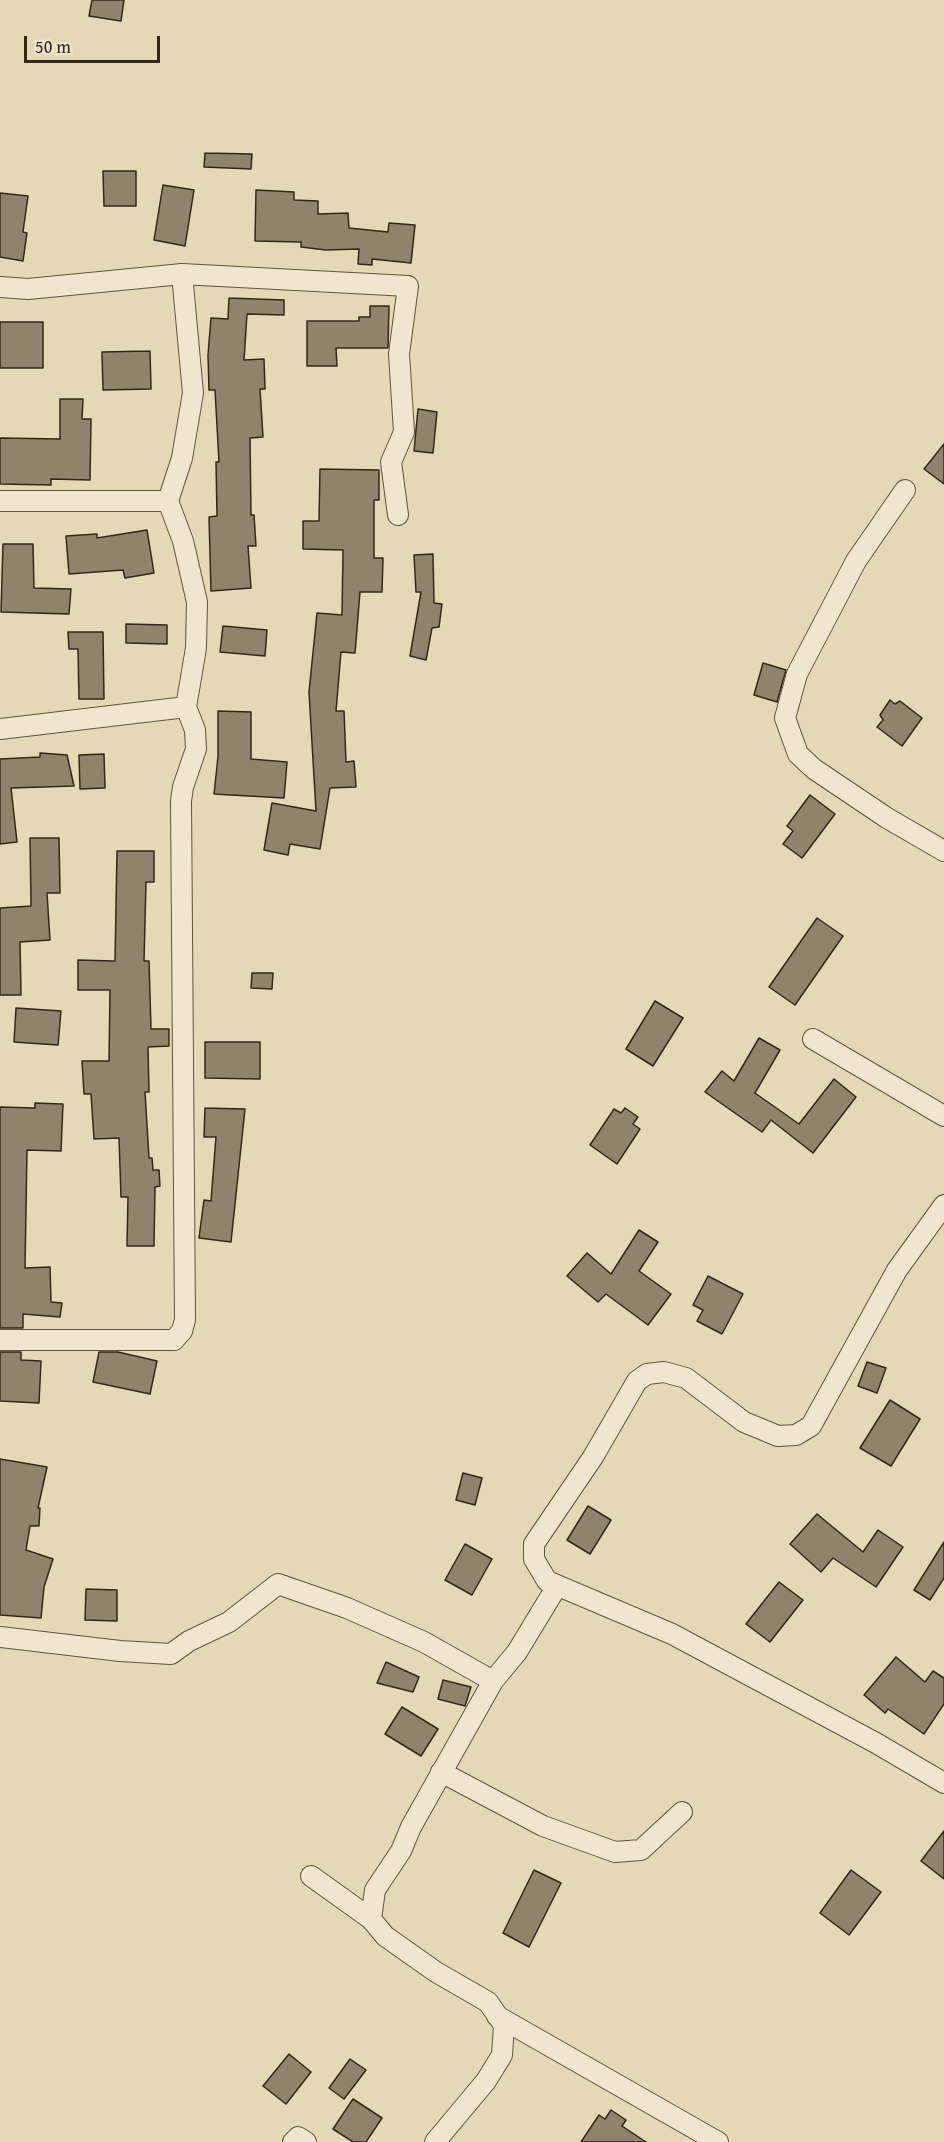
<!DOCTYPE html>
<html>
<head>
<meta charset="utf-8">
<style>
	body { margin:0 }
	#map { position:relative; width:944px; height:2142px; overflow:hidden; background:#e5d8b4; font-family:"Gentium Book Plus",serif }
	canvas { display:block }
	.scale { position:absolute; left:24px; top:36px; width:136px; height:27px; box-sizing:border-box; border:3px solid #33271c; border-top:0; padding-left:8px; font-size:18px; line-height:21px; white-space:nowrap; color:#33271c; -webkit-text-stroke:4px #eee6ce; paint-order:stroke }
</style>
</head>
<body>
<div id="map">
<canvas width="944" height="2142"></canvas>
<div class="scale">50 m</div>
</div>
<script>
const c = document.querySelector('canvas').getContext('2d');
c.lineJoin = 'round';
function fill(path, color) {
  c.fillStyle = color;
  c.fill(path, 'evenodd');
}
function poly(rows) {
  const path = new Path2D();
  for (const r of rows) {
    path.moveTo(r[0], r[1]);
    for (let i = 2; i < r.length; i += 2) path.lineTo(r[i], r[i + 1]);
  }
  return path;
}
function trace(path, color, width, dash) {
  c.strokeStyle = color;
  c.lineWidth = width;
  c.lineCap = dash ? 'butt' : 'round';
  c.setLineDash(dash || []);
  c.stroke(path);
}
const building = poly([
	[92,0,124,0,121,21,89,16,92,0],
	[205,153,252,154,251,169,204,167,205,153],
	[103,171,136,171,136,206,104,206,103,171],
	[163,185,194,190,185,246,154,240,163,185],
	[256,190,294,192,294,200,318,201,318,214,348,213,349,228,388,232,389,223,415,225,411,263,372,259,372,265,358,264,359,249,326,250,301,247,301,242,255,241,256,190],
	[0,193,28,196,23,232,27,233,23,261,0,257,0,193],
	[229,298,284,300,284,315,247,314,244,360,264,359,265,389,260,389,263,437,250,438,251,515,254,515,256,546,248,546,251,588,211,591,209,517,217,516,216,462,219,462,215,390,209,390,208,355,211,318,228,319,229,298],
	[370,306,389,306,388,348,336,348,337,366,307,366,307,321,359,321,359,317,370,317,370,306],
	[0,322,43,322,43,368,0,368,0,322],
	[150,351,151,389,103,390,102,352,150,351],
	[60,399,83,399,82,419,91,419,90,480,51,479,51,485,0,484,0,438,60,439,60,399],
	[418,409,437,412,433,453,414,451,418,409],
	[944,444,944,484,924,469,944,444],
	[320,469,379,470,379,500,374,500,374,558,383,558,382,592,360,592,355,653,341,652,336,711,344,711,346,762,354,761,356,787,330,788,320,849,290,844,288,855,264,850,272,803,316,811,309,692,317,613,342,615,343,550,303,549,303,521,319,521,320,469],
	[147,530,154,573,125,578,123,570,69,574,66,536,97,534,97,538,147,530],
	[3,544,33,544,34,588,71,589,69,614,1,612,3,544],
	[433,554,434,603,442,604,439,627,432,628,426,660,410,656,421,592,416,592,414,555,433,554],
	[126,624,167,625,167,644,126,643,126,624],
	[223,626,267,630,265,656,220,652,223,626],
	[68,632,103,632,104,699,79,699,78,649,69,649,68,632],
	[763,663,786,670,777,702,754,695,763,663],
	[890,700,895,704,900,701,922,718,902,746,877,727,883,720,880,715,890,700],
	[218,711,251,712,251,759,287,762,284,798,214,794,218,757,218,711],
	[40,753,67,755,74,786,11,788,17,842,0,844,0,759,40,757,40,753],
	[104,754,105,788,80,789,79,755,104,754],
	[810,795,835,814,802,858,783,844,793,831,787,826,810,795],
	[30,838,59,838,60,893,47,893,50,940,20,942,21,995,0,995,0,908,31,906,30,838],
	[117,851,154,851,154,882,146,882,144,961,149,961,151,1029,169,1029,169,1046,148,1047,149,1092,145,1092,149,1158,152,1158,153,1170,159,1170,160,1186,155,1187,154,1246,127,1246,128,1197,121,1197,119,1138,94,1139,91,1094,84,1094,82,1061,109,1061,110,990,78,990,78,960,115,961,117,851],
	[817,918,843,936,795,1005,769,987,817,918],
	[252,973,273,973,272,989,251,988,252,973],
	[655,1001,683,1018,653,1066,626,1049,655,1001],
	[16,1008,61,1011,58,1045,14,1042,16,1008],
	[759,1038,780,1050,755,1093,799,1124,834,1079,856,1097,813,1153,771,1120,762,1132,705,1092,722,1071,734,1081,759,1038],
	[205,1042,260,1042,260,1079,205,1078,205,1042],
	[35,1103,63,1104,61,1151,27,1150,25,1268,50,1267,51,1302,62,1303,60,1317,23,1314,23,1328,0,1328,0,1107,35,1108,35,1103],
	[205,1108,245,1109,231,1242,199,1238,204,1200,211,1201,216,1137,204,1137,205,1108],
	[625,1108,638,1117,633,1124,640,1129,617,1164,590,1145,614,1109,621,1113,625,1108],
	[639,1230,658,1242,639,1271,671,1294,648,1325,606,1294,598,1302,567,1276,587,1253,611,1274,639,1230],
	[708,1276,743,1294,722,1334,697,1321,703,1310,693,1305,708,1276],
	[0,1352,21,1352,21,1360,41,1361,39,1403,0,1401,0,1352],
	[99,1352,118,1352,157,1361,150,1394,93,1382,99,1352],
	[867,1362,886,1368,877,1393,858,1386,867,1362],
	[890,1400,920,1419,891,1466,860,1448,890,1400],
	[0,1459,47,1467,38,1508,40,1508,39,1526,30,1526,26,1550,53,1559,44,1587,41,1618,0,1615,0,1459],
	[463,1473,482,1478,475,1505,456,1500,463,1473],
	[588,1506,611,1520,590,1554,567,1540,588,1506],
	[817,1514,863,1552,878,1530,903,1547,876,1587,833,1558,821,1572,790,1544,817,1514],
	[944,1542,944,1578,930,1600,914,1590,944,1542],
	[465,1544,492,1559,472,1595,445,1580,465,1544],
	[779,1582,803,1600,770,1642,746,1624,779,1582],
	[86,1589,117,1590,117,1621,85,1620,86,1589],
	[896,1657,925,1682,933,1671,944,1678,944,1704,924,1734,888,1709,885,1713,864,1695,896,1657],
	[386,1662,419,1677,413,1692,377,1683,386,1662],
	[443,1680,471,1687,465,1706,438,1699,443,1680],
	[402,1707,438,1729,421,1756,385,1734,402,1707],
	[944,1831,944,1879,921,1861,944,1831],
	[534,1870,561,1883,529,1947,503,1933,534,1870],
	[851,1870,881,1892,849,1935,820,1913,851,1870],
	[289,2054,311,2072,286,2104,263,2086,289,2054],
	[350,2059,366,2070,344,2099,329,2088,350,2059],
	[353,2099,382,2118,366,2142,353,2142,333,2129,353,2099],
	[611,2110,626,2120,622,2126,646,2142,581,2142,599,2115,605,2119,611,2110]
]);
fill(building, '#90836b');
trace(building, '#33271c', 1.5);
const street = poly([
	[182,274,408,286,399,354,404,432,391,462,398,515],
	[0,287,28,289,182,274,193,393,182,458,168,501,183,541,197,602,196,648,186,707,195,730,196,749,183,787,181,801,185,1320,182,1331,174,1340,0,1340],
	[905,490,856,561,797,674,785,718,798,754,814,769,887,818,944,851],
	[0,501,168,501],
	[0,729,186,707],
	[813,1039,944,1116],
	[944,1205,897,1270,811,1426,796,1435,778,1436,744,1422,686,1378,664,1372,647,1374,637,1381,593,1457,534,1544,534,1559,547,1581,672,1634,876,1743,944,1783],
	[0,1637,120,1651,171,1654,189,1641,229,1622,278,1584,347,1608,424,1642,493,1681,517,1652,557,1586],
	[441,1772,543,1826,615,1852,641,1850,682,1812],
	[311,1876,371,1919],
	[497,2016,718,2142],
	[293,2142,298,2137,306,2142],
	[435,2142,486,2081,502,2055,504,2025,488,2002,436,1972,385,1936,371,1919,375,1890,401,1851,411,1827,493,1681]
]);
trace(street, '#605342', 22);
trace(street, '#eee6ce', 20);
</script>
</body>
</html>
